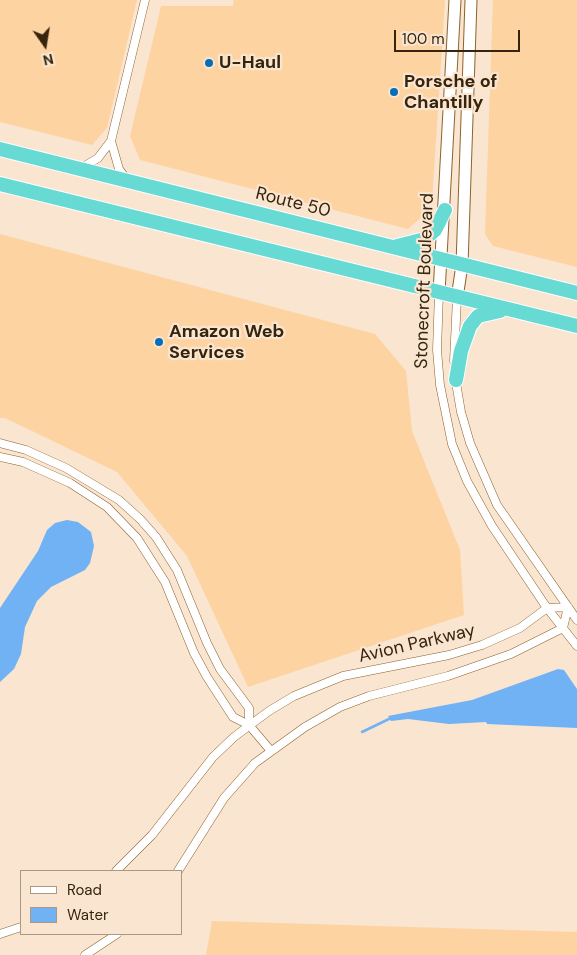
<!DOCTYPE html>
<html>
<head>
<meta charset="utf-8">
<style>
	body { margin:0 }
	#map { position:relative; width:577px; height:955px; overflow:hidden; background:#f9e5d0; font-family:"DM Sans",sans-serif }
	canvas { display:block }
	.legend { position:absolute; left:20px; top:870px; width:162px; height:65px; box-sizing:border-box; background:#f9e5d0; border:1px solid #ab9882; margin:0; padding:6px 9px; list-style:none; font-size:15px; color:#36240d }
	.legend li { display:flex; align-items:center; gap:10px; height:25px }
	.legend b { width:25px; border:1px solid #ab9882 }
	.north { position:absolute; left:20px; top:20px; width:50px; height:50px; -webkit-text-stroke:4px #f9e5d0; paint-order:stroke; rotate:167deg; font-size:14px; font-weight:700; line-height:20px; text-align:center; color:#36240d }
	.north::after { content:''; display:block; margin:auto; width:18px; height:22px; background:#36240d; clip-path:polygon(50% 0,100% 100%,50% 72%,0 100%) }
	.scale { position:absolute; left:394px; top:30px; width:126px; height:22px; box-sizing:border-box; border:2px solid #36240d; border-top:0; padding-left:6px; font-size:15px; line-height:18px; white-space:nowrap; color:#36240d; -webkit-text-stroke:4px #f9e5d0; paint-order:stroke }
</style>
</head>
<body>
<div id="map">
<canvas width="577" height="955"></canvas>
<ul class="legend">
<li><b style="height:6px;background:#fff"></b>Road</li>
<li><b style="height:14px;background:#70b2f4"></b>Water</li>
</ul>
<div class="north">N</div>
<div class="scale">100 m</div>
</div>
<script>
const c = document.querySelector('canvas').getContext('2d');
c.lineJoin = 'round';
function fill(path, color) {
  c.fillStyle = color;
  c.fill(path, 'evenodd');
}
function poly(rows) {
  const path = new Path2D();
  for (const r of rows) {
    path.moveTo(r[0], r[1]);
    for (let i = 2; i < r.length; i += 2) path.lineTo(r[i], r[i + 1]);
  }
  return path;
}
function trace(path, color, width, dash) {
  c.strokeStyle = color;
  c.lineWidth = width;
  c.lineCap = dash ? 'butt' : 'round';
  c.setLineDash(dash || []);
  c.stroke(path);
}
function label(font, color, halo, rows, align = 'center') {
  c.font = font + ' "DM Sans",sans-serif';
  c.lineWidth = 4.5;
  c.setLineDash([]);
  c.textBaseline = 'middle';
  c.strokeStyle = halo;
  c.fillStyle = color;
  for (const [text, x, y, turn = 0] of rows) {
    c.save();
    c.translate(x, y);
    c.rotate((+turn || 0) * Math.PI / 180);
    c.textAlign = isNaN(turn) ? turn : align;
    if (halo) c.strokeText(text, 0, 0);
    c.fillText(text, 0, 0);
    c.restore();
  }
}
fill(poly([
	[0,0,137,0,107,128,92,145,0,122],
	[234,0,445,0,432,202,428,211,408,229,140,160,130,136,161,6,233,6],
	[493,0,577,0,577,267,493,246,485,234],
	[0,234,375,334,406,371,412,431,460,550,464,615,248,687,187,556,117,472,5,418,0,418],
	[212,921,577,932,577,955,206,955]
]), '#fed3a2');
fill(poly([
	[67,520,78,522,91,532,94,546,90,563,85,570,51,587,37,601,25,627,21,654,14,669,0,682,0,608,38,551,47,530,55,523],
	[558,669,564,670,577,689,577,728,487,724,486,722,449,724,408,719,391,721,388,716,472,700]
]), '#70b2f4');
trace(poly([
	[362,732,389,719]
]), '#70b2f4', 2.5);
const minor = poly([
	[111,141,119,169,127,180],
	[80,169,98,158,111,141,145,0],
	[439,293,437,350,440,385,452,444,467,481,492,526,547,608,577,646],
	[454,361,457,298],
	[455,377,461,412,470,443,497,505,577,620],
	[0,443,26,450,66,468,119,500,140,519,156,537,177,570,207,643,220,669,249,708,249,725],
	[0,457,23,462,70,483,107,507,137,538,165,582,194,653,207,677,233,717,249,725,271,751],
	[116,871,152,835,213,757,234,737,269,711,294,696,343,676,449,655,482,645,520,628,547,608,568,607],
	[178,871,224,798,255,763,305,727,340,707,369,696,448,676,511,654,563,628,568,607],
	[0,934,21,927],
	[85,955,117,934]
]);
const secondary = poly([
	[439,293,455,0],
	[457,298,462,265,471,0]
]);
const trunk = poly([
	[0,149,577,293],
	[0,184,577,326],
	[397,246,425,239,435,230,445,210],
	[456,380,461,351,470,326,478,316,500,311]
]);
trace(minor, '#8e622c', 9);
trace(secondary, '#8e622c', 13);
trace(trunk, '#fff', 16);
trace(minor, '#fff', 8);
trace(secondary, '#fff', 11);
trace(trunk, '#66dad3', 14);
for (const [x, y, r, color] of [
	[209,63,5,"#076db9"],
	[394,92,5,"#076db9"],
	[159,342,5,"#076db9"]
]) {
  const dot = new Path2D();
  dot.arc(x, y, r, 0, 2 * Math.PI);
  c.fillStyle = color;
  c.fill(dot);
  trace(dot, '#f9e5d0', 2);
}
label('bold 18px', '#36240d', '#f9e5d0', [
	["U-Haul",219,63],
	["Porsche of",404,82],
	["Chantilly",404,103],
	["Amazon Web",169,332],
	["Services",169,353]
], 'left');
label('18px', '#36240d', '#f9e5d0', [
	["Route 50",293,203,14],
	["Stonecroft Boulevard",425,281,-88],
	["Avion Parkway",417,644,-13]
]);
</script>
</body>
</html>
